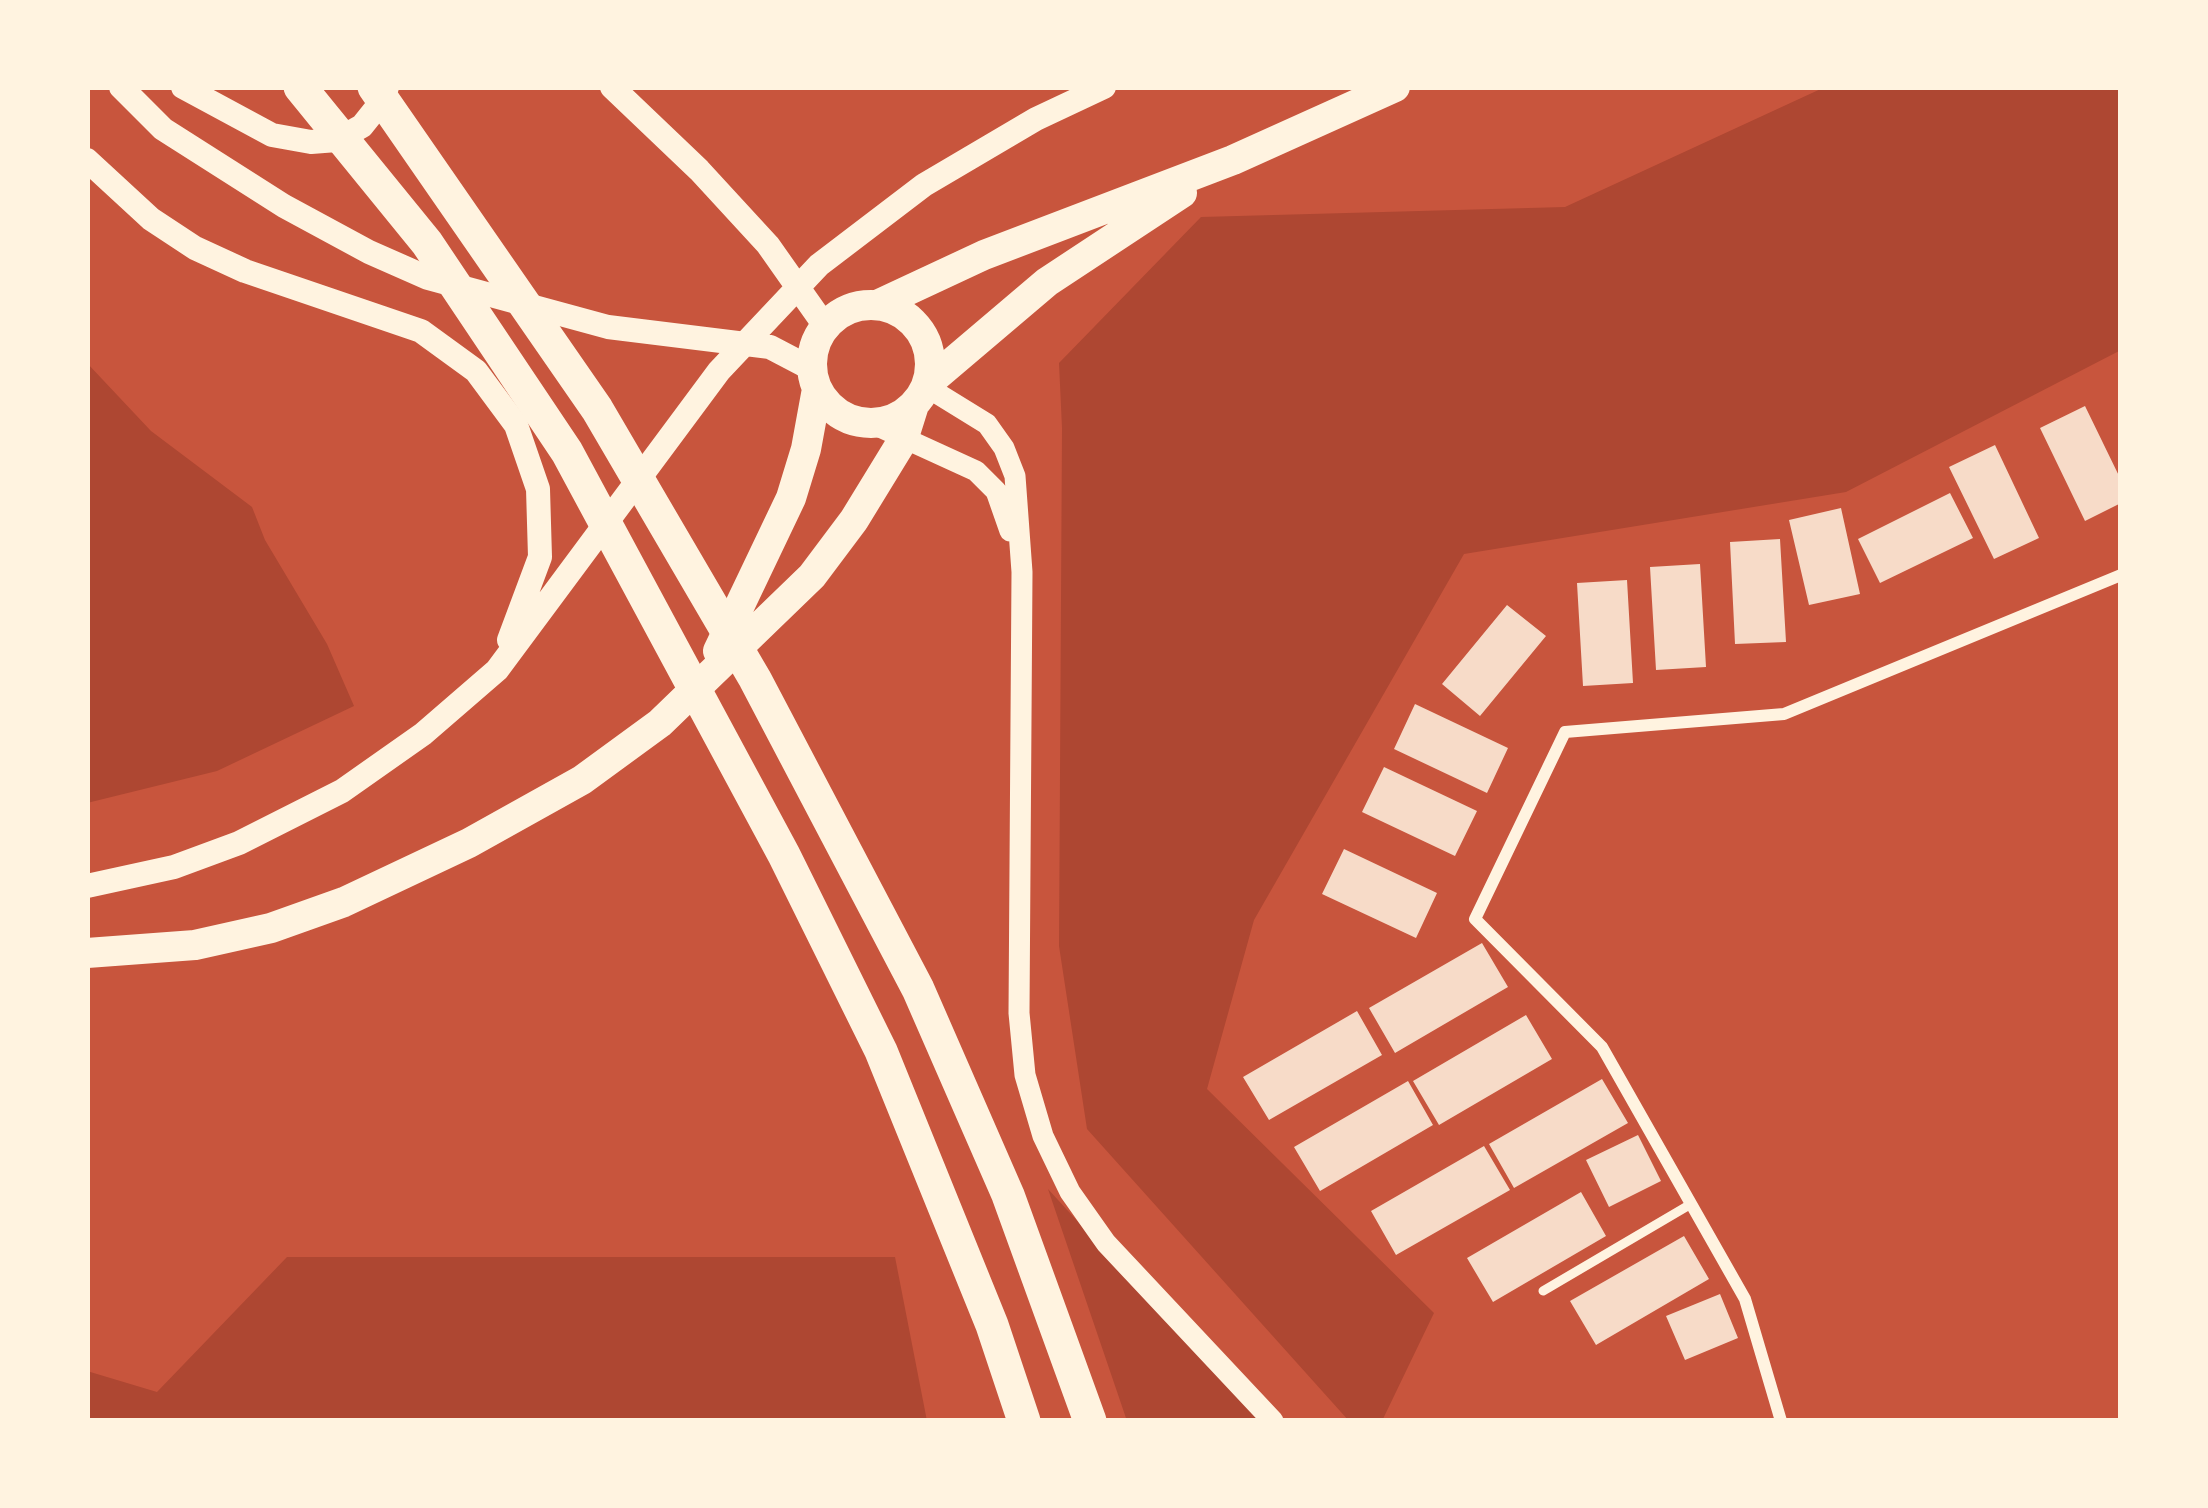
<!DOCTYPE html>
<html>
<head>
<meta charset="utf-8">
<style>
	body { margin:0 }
	#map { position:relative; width:2208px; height:1508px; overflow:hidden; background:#c8553d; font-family:"Space Grotesk",sans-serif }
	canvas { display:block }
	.frame { position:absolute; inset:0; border:90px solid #fff3e0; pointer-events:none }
</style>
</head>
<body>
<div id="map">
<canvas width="2208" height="1508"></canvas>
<div class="frame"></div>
</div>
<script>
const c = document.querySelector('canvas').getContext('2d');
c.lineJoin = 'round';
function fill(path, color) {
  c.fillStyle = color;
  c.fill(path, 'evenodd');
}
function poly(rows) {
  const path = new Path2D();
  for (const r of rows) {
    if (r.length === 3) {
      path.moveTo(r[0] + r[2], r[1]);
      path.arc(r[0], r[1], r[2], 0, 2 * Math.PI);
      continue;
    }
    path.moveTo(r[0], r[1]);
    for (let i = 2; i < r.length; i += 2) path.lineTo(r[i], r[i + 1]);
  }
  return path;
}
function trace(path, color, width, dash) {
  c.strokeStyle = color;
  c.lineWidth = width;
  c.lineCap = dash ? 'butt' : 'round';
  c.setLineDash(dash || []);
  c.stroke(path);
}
fill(poly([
	[1825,87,2121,87,2121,350,1846,492,1464,554,1254,920,1207,1089,1434,1313,1382,1421,1349,1421,1087,1129,1059,946,1062,428,1059,363,1201,217,1565,207],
	[87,363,151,431,252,507,265,540,327,644,354,706,217,771,87,803],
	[1048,1189,1260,1421,1127,1421],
	[287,1257,895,1257,927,1421,87,1421,87,1371,157,1392]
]), '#ae4732');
fill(poly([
	[2085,406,2121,480,2121,503,2085,521,2040,428],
	[1995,445,2039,538,1994,559,1949,467],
	[1950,493,1973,538,1880,583,1858,539],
	[1841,508,1860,594,1809,605,1789,520],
	[1780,539,1786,642,1735,644,1730,542],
	[1700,564,1706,667,1656,670,1650,567],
	[1627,580,1633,683,1583,686,1577,583],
	[1507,605,1546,636,1480,716,1442,684],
	[1415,704,1508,748,1487,793,1394,749],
	[1384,767,1477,811,1455,856,1362,812],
	[1344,849,1437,893,1416,938,1322,894],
	[1482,943,1508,987,1395,1053,1369,1008],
	[1357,1011,1382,1055,1269,1120,1243,1077],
	[1526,1015,1552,1059,1439,1125,1413,1081],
	[1602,1079,1628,1123,1514,1188,1489,1144],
	[1408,1081,1433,1125,1320,1191,1294,1147],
	[1638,1135,1661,1181,1609,1207,1586,1160],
	[1484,1146,1510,1190,1396,1255,1371,1211],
	[1581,1192,1606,1236,1493,1302,1467,1258],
	[1684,1236,1709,1279,1596,1345,1570,1301],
	[1720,1294,1738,1338,1685,1360,1666,1316]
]), '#f7dbc8');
trace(poly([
	[1543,1291,1691,1204]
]), '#fff3e0', 9);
trace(poly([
	[1781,1421,1745,1299,1602,1047,1475,919,1565,732,1784,714,2121,575]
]), '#fff3e0', 12);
trace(poly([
	[927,387,987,424,1004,448,1015,476,1022,572,1019,1013,1025,1075,1043,1136,1070,1192,1106,1243,1273,1421],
	[871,423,976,471,996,491,1010,531]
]), '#fff3e0', 21);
trace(poly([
	[121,87,163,129,284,206,369,252,428,278,608,327,770,347,812,369],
	[183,87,272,135,311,142,337,140,362,126,382,101,387,87],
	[612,87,699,170,768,245,825,326],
	[87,160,151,219,195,248,245,271,421,331,476,371,516,425,538,489,540,557,509,640],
	[87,886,174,867,239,843,342,791,423,734,497,670,719,371,819,265,924,185,1036,119,1104,87]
]), '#fff3e0', 24);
trace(poly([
	[879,304,984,255,1233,160,1395,87],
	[871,364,59],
	[928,383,1047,282,1182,193],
	[718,651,791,498,806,449,817,389],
	[87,953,195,945,271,928,344,902,469,843,582,780,660,723,812,576,854,520,903,440,914,405]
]), '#fff3e0', 30);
trace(poly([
	[300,87,427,243,567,452,784,855,881,1051,992,1325,1024,1421],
	[374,87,597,409,755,679,918,989,1008,1195,1090,1421]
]), '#fff3e0', 33);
</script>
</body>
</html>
